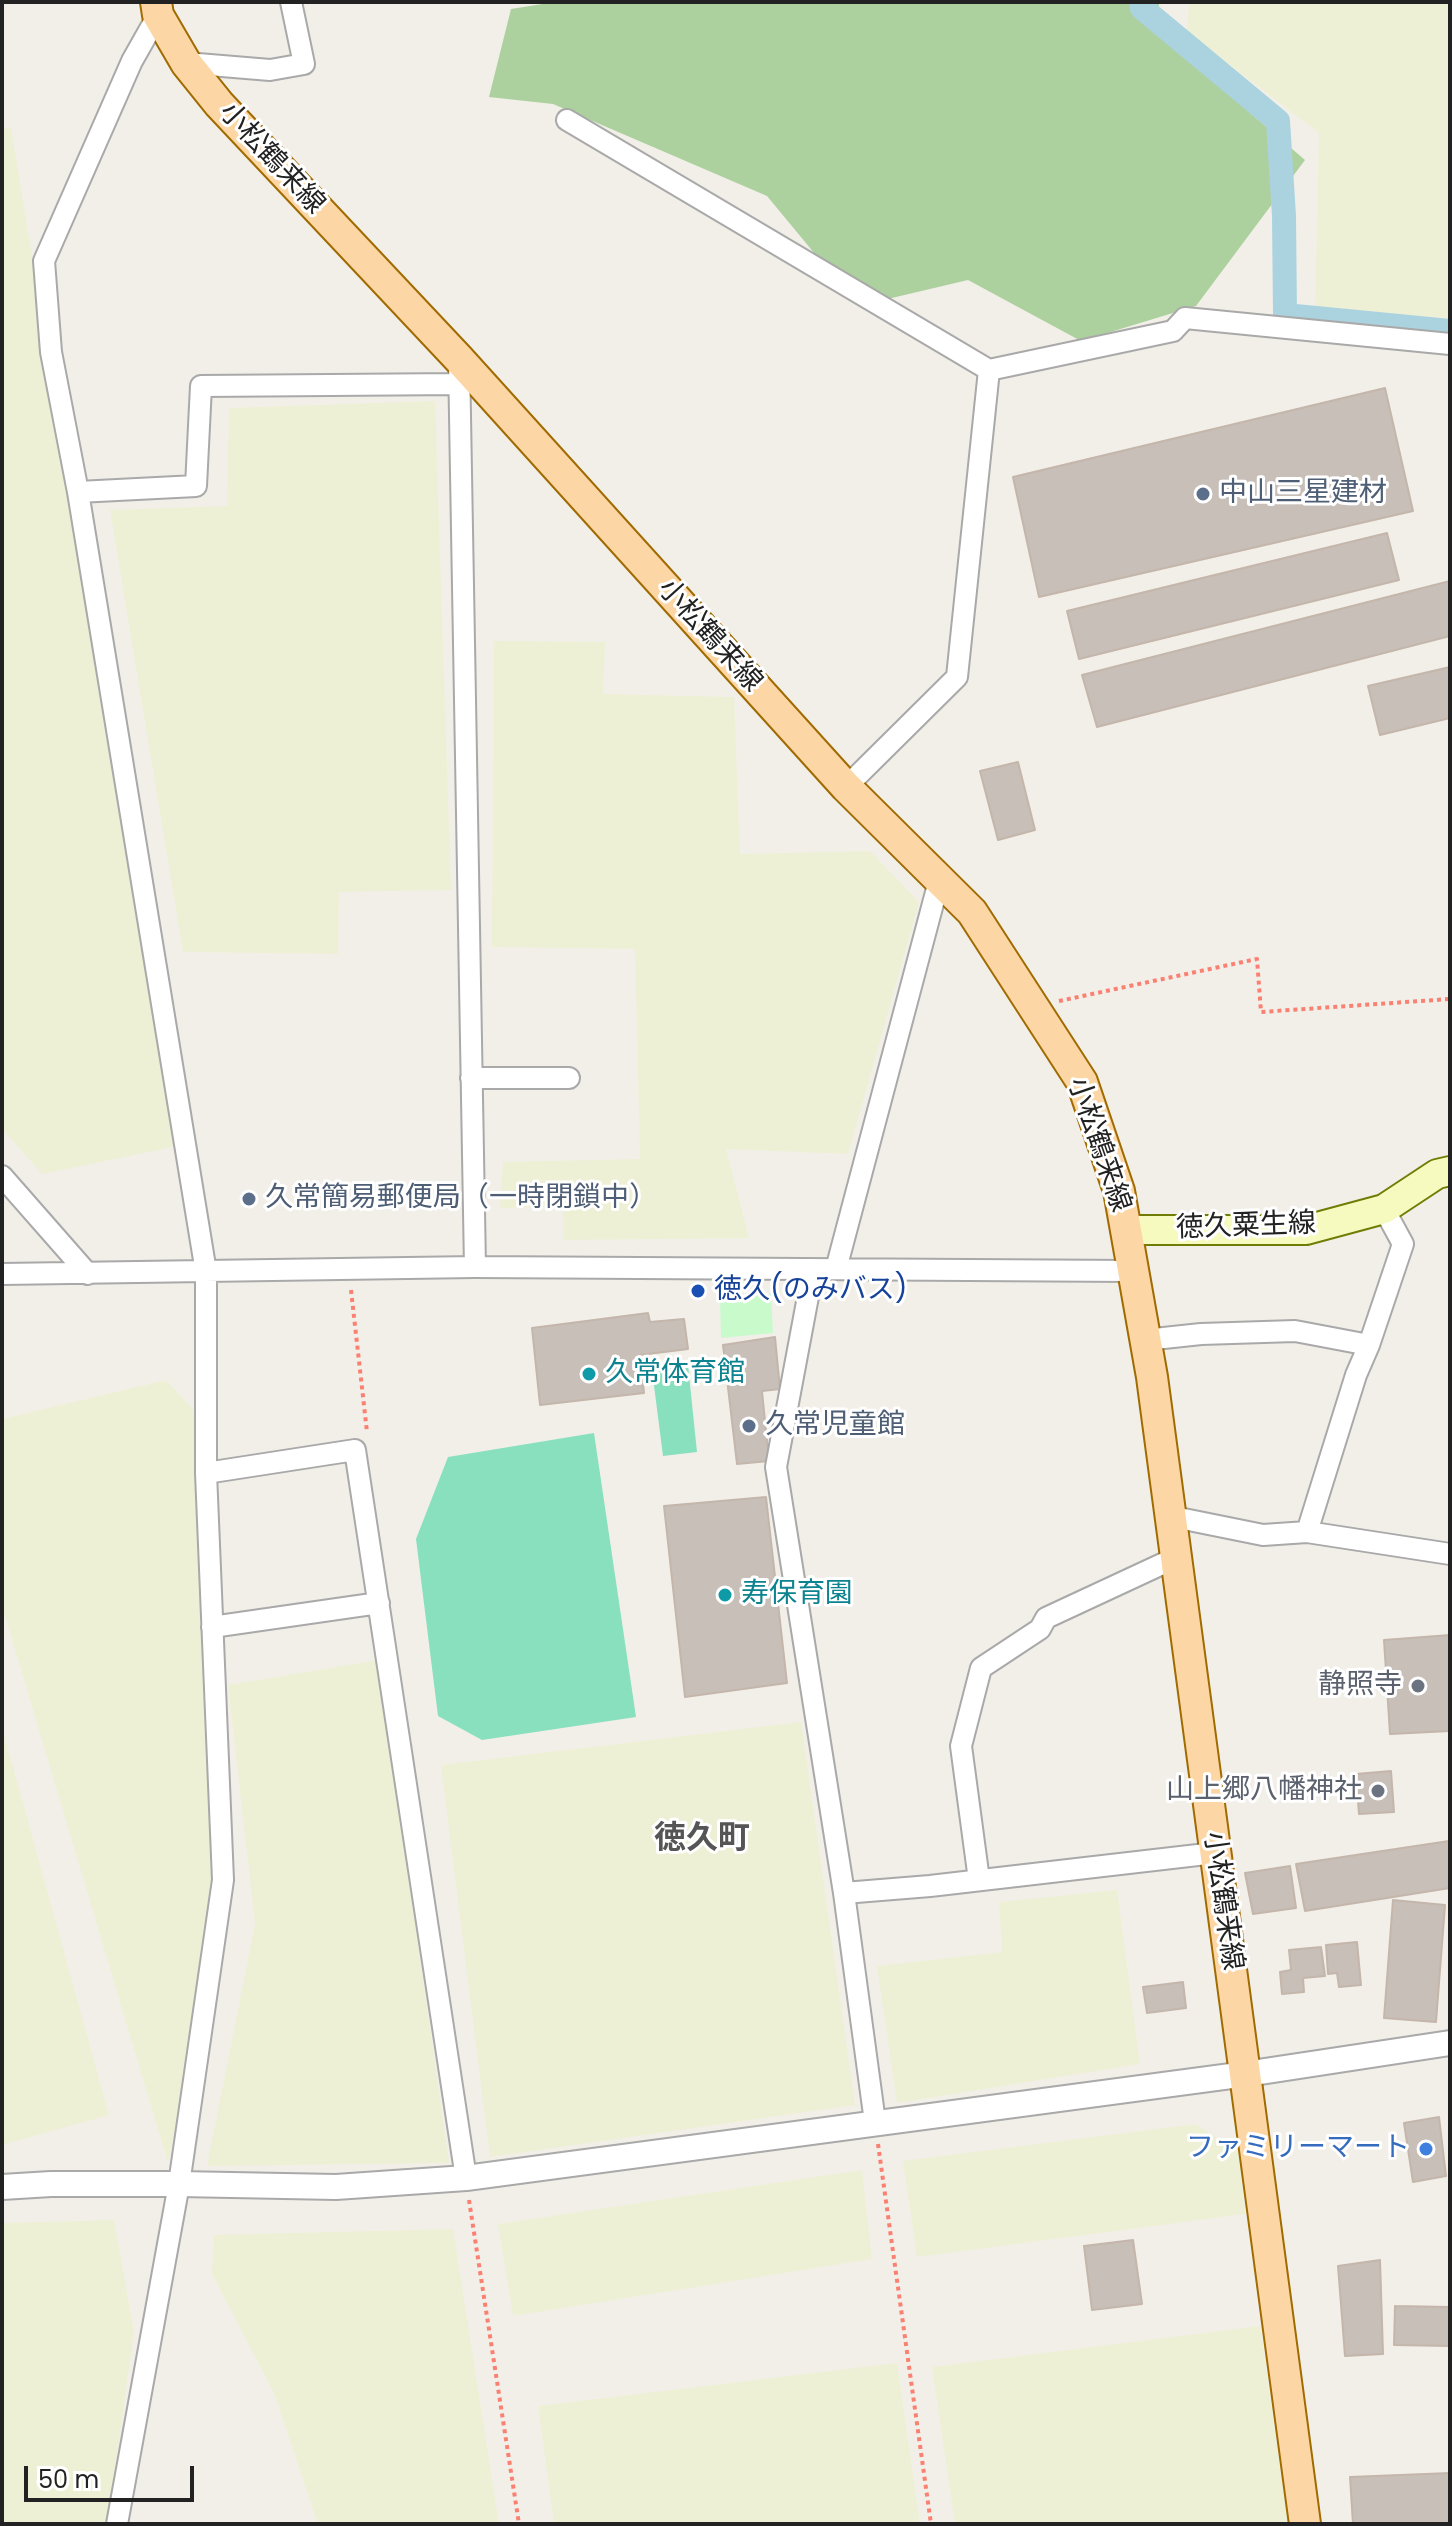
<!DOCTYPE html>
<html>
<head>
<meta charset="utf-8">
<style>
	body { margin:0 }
	#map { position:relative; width:1452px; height:2526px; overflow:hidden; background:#f2efe9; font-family:Poppins,sans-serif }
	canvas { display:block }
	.frame { position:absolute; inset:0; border:4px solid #222; pointer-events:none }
	.scale { position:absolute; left:24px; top:2466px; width:170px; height:36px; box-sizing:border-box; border:4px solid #222; border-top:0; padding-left:10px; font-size:24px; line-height:28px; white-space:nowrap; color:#222; -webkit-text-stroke:6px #fff; paint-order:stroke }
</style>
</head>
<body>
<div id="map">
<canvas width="1452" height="2526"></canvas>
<div class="frame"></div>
<div class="scale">50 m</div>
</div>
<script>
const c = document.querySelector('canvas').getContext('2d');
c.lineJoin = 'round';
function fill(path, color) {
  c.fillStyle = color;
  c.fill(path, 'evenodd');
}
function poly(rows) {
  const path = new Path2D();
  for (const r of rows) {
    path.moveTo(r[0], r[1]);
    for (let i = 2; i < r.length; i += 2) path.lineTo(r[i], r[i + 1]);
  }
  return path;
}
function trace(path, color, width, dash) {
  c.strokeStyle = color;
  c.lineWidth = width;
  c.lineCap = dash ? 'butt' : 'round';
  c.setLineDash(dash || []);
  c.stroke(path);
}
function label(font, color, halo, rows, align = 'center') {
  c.font = font + ' Poppins,"Noto Sans JP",sans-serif';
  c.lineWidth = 6;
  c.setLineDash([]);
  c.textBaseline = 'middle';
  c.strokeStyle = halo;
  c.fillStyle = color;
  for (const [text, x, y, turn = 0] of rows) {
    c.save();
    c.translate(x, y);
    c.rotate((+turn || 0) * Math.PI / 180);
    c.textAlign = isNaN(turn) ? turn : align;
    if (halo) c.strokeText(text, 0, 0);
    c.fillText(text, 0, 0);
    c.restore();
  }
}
fill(poly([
	[1189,2,1450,2,1450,318,1315,309,1319,133,1187,32],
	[11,128,178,1146,42,1174,2,1129,2,129],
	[435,401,451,890,339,892,338,954,183,952,110,510,227,506,229,408],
	[494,641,605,642,603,694,734,697,740,854,870,851,919,902,848,1154,726,1149,749,1238,563,1240,563,1206,500,1208,503,1162,640,1159,635,949,492,947],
	[166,1380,205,1422,217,1923,168,2163,2,1606,2,1419],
	[378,1660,449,2163,207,2166,255,1924,228,1685],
	[801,1722,855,2105,490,2157,441,1765],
	[2,1727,109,2115,2,2145],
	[1117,1890,1140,2064,897,2103,877,1966,1002,1952,999,1902],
	[1196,2124,1239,2152,1245,2214,917,2257,903,2161],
	[862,2170,872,2259,513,2316,498,2224],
	[114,2220,134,2332,107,2524,2,2524,2,2223],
	[453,2229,499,2524,318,2524,275,2395,212,2274,214,2235],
	[1260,2326,1288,2524,955,2524,932,2367],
	[897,2363,920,2524,554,2524,538,2406]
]), '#eef0d5');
fill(poly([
	[555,2,1159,2,1157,33,1305,160,1196,306,1081,341,968,280,858,306,767,196,553,104,489,97,511,9]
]), '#add19e');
fill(poly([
	[771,1294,773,1333,721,1338,720,1298]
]), '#c8facc');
fill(poly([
	[688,1365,697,1452,663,1456,652,1370],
	[594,1433,636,1717,482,1740,438,1716,416,1539,448,1457]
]), '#88e0be');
trace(poly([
	[1142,2,1142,8,1278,121,1284,216,1285,315,1450,331]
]), '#aad3df', 24);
const building = poly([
	[1385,388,1413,511,1039,597,1013,477,1385,388],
	[1387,533,1399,580,1079,659,1067,611,1387,533],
	[1450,581,1450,636,1097,727,1082,675,1450,581],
	[1450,667,1450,718,1380,735,1368,686,1450,667],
	[1018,762,1035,830,998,840,980,771,1018,762],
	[648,1313,650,1322,684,1319,688,1349,640,1355,644,1393,540,1405,532,1328,648,1313],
	[775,1337,780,1389,762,1391,769,1461,737,1464,723,1345,775,1337],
	[766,1497,787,1683,685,1697,664,1506,766,1497],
	[1450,1635,1450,1731,1390,1734,1384,1640,1450,1635],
	[1391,1771,1394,1812,1359,1814,1356,1774,1391,1771],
	[1449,1841,1450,1888,1305,1911,1296,1864,1449,1841],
	[1290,1866,1296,1908,1253,1914,1245,1873,1290,1866],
	[1393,1900,1445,1905,1436,2022,1384,2018,1393,1900],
	[1357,1942,1361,1985,1339,1987,1337,1973,1328,1974,1326,1945,1357,1942],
	[1321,1947,1325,1976,1303,1978,1304,1992,1282,1994,1280,1972,1291,1970,1289,1950,1321,1947],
	[1183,1982,1186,2008,1147,2013,1143,1987,1183,1982],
	[1439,2117,1446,2176,1413,2182,1404,2123,1439,2117],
	[1133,2240,1142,2304,1092,2310,1084,2246,1133,2240],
	[1380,2260,1383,2354,1345,2356,1338,2266,1380,2260],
	[1395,2306,1450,2307,1450,2346,1394,2345,1395,2306],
	[1450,2473,1450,2524,1353,2524,1350,2477,1450,2473]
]);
fill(building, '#c7bfb8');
trace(building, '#c4b6ab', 2);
const minor = poly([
	[186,63,270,70,304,64,291,2],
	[567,120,989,370,1173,331,1185,318,1450,344],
	[459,359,475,1267],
	[78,492,196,486,201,386,459,384],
	[846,787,957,677,989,370],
	[471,1078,569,1078],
	[2,1176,88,1274],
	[836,1269,939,881],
	[813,1270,776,1467,844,1893,875,2122],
	[2,1274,475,1267,1133,1271],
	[1145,1340,1201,1334,1295,1331,1369,1345],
	[206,1473,355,1450,466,2178],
	[1169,1516,1263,1535,1307,1532,1450,1554],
	[1307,1532,1356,1375,1369,1345,1403,1244,1384,1209],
	[212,1627,379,1603],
	[979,1880,961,1746,981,1668,1040,1629,1046,1618,1175,1558],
	[844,1893,930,1886,1215,1853],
	[117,2524,179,2184,223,1880,206,1473,206,1272,78,492,51,352,44,261,132,61,158,15]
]);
const tertiary = poly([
	[2,2187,51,2184,179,2184,336,2187,466,2178,1246,2074,1450,2043]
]);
const secondary = poly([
	[1126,1230,1306,1230,1384,1209,1437,1174,1450,1171]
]);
const primary = poly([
	[156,2,158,15,186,63,219,104,459,359,846,787,972,912,1082,1082,1119,1191,1152,1377,1305,2524]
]);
trace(minor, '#a9a9a9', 24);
trace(tertiary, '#a9a9a9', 28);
trace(secondary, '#707d05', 32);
trace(primary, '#a06b00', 34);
trace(poly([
	[1059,1001,1257,959,1261,1012,1450,999],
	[351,1290,367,1432],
	[878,2144,931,2524],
	[469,2200,519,2524]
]), '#fa8072', 4, [4, 4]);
trace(minor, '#fff', 20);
trace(tertiary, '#fff', 24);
trace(secondary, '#f7fabf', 28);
trace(primary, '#fcd6a4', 30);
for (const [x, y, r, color] of [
	[1203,494,8,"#5c6f8a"],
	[249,1199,8,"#5c6f8a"],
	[698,1291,8,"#1a4fb4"],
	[589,1374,8,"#0f9aa8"],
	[749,1426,8,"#5c6f8a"],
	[725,1595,8,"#0f9aa8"],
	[1418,1686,8,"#6b7280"],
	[1378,1791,8,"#6b7280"],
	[1426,2149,8,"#3f7fe0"]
]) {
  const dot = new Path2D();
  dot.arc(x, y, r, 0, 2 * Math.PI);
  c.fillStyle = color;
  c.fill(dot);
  trace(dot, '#fff', 3);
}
label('28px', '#222', '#fff', [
	["小松鶴来線",271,159,47],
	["小松鶴来線",709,636,48],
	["小松鶴来線",1098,1145,71],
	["徳久粟生線",1246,1227,-2],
	["小松鶴来線",1222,1901,82]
]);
label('28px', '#4e5e75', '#fff', [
	["中山三星建材",1219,494],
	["久常簡易郵便局（一時閉鎖中）",265,1199],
	["久常児童館",765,1426]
], 'left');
label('28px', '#164399', '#fff', [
	["徳久(のみバス)",714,1291]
], 'left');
label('28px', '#0d838f', '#fff', [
	["久常体育館",605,1374],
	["寿保育園",741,1595]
], 'left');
label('28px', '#5b616d', '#fff', [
	["静照寺",1402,1686],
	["山上郷八幡神社",1362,1791]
], 'right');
label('28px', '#366cbe', '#fff', [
	["ファミリーマート",1410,2149]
], 'right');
label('bold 32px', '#555', '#fff', [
	["徳久町",702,1840]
]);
</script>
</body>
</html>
